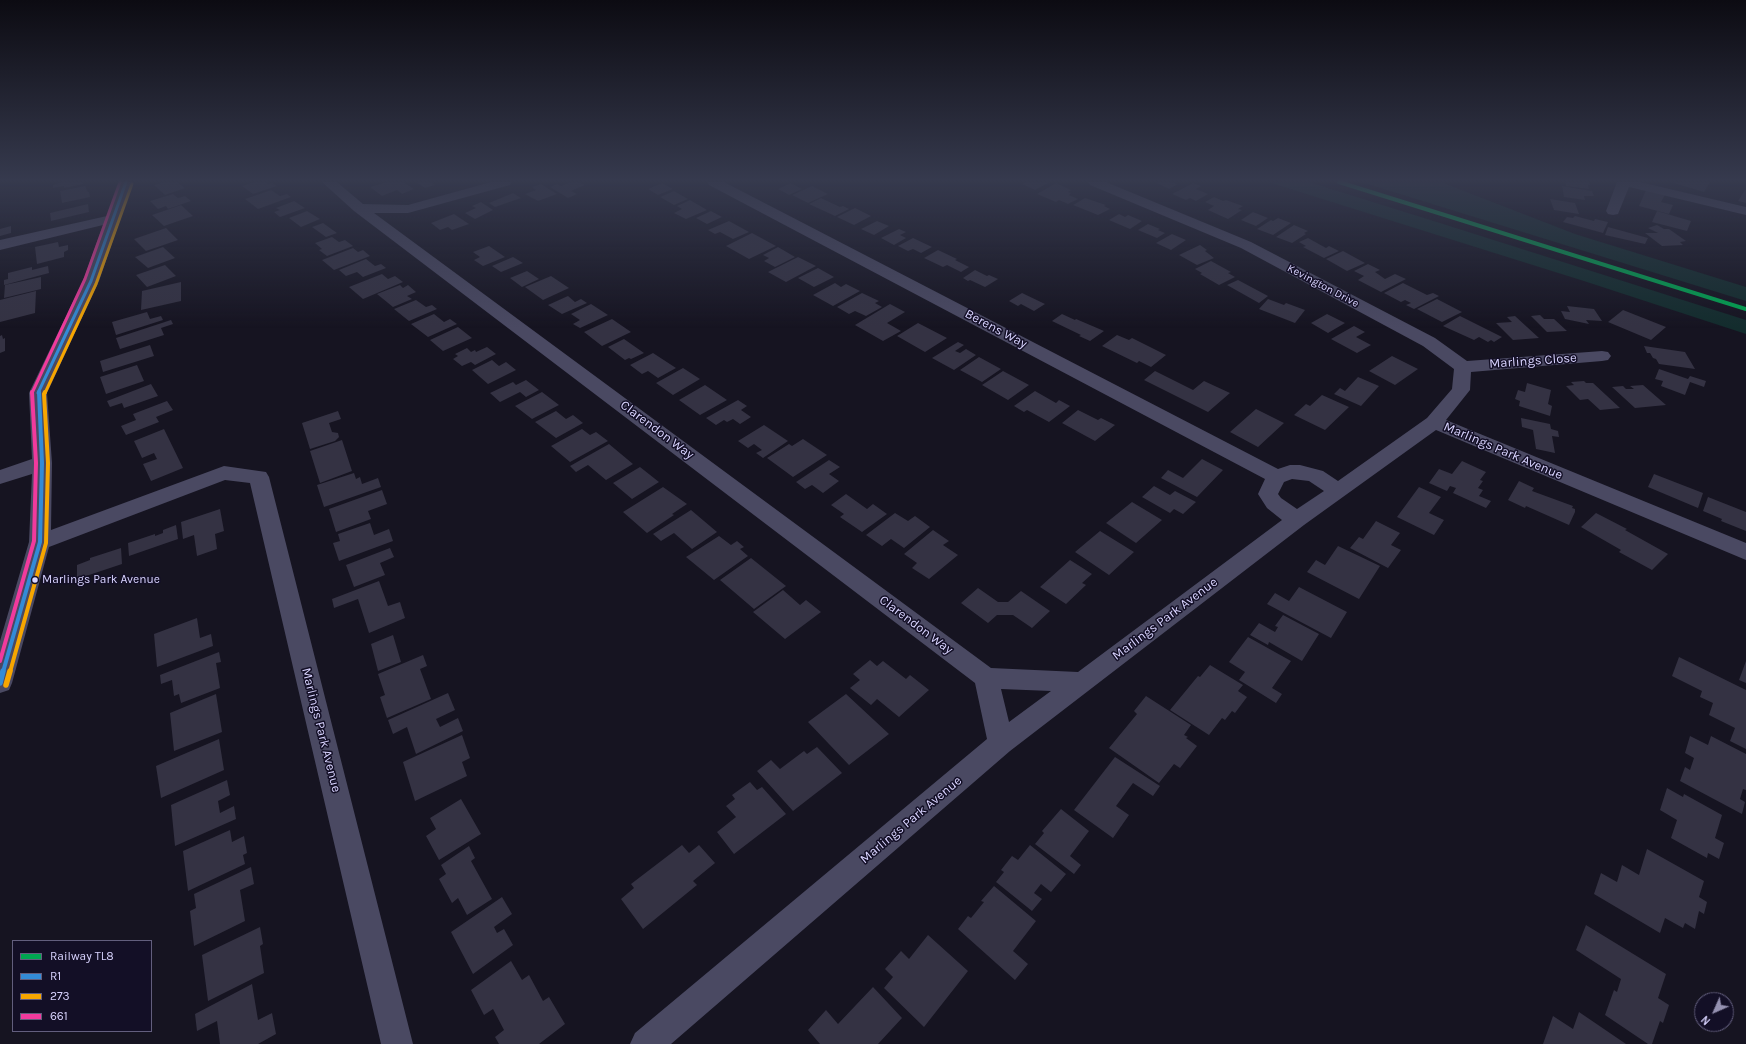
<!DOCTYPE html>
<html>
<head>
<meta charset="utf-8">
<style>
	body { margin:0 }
	#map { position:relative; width:1746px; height:1044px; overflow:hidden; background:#161421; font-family:Karla,sans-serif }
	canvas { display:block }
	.legend { position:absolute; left:12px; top:940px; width:140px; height:92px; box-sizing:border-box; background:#130f26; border:1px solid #625e7d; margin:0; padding:5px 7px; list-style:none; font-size:12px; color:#d9d4ff }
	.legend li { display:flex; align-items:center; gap:8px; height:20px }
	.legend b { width:20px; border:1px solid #625e7d }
	.north { position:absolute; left:1694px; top:992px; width:40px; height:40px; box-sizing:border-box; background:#130f26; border:1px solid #625e7d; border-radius:50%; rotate:225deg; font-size:11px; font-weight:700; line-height:16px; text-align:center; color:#d9d4ff }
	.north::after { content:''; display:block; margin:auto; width:14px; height:18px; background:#9591b1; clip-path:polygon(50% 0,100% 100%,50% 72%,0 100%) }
</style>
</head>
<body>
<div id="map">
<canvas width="1746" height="1044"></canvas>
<ul class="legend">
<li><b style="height:5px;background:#00a651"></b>Railway TL8</li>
<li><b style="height:5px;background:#338bd7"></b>R1</li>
<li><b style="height:5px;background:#f7a600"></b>273</li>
<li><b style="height:5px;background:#f13a9d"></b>661</li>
</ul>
<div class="north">N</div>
</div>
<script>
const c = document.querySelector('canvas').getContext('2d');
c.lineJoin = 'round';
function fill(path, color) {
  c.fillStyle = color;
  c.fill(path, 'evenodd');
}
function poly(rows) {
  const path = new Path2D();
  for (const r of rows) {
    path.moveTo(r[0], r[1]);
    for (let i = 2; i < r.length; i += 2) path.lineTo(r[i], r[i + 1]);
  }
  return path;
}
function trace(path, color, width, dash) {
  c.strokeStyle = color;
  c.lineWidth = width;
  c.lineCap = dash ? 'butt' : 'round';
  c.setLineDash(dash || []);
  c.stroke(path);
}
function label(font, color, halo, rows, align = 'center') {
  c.font = font + ' Karla,sans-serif';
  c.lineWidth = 3;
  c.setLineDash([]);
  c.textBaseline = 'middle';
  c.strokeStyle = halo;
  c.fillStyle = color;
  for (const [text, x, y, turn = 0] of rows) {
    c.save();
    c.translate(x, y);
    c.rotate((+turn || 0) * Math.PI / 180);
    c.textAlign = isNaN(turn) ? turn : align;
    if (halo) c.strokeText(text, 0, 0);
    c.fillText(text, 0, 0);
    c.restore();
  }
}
fill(poly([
	[1268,182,1309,182,1440,223,1746,320,1746,334,1587,282],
	[1361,182,1441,182,1575,234,1746,287,1746,301]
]), '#132c2d');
fill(poly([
	[62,182,82,182,83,184,64,188,64,186,53,188,53,185],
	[164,182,177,182,185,188,165,195,154,185],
	[254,182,265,182,268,184,272,183,277,186,253,194,242,186],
	[387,182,403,182,414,189,402,194,397,190,382,196,370,187],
	[416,182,434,182,432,183,435,185,425,188],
	[571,182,578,182,585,185,571,191,577,194,568,198,550,187,557,184,561,186],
	[1026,182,1050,182,1035,190,1022,184],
	[1155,182,1171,182,1178,184,1169,189],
	[1565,182,1589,182,1590,185,1588,185,1589,189,1566,186],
	[1670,182,1710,182,1704,192],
	[662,183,673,189,658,195,648,189],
	[791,183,802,189,789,195,778,189],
	[1056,183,1071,190,1068,192,1071,193,1069,195,1078,199,1068,204,1059,200,1056,202,1037,194],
	[1193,183,1201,186,1196,189,1208,194,1196,201,1190,198,1186,200,1172,194],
	[541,184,557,194,538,201,525,194,536,190,532,187],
	[85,186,88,192,89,192,90,197,62,203,60,191],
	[812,186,828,194,808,203,792,195],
	[1562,186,1592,191,1594,196,1584,196,1585,200,1564,197],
	[271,190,280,196,287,194,291,197,258,209,245,199],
	[1646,190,1665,195,1661,202,1673,205,1669,214,1639,206],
	[1745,190,1746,190,1746,203,1738,201],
	[674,191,688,199,674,205,660,197],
	[513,193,521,198,495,207,489,203],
	[173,194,178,198,185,196,191,201,168,209,166,206,158,209,150,201],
	[1214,197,1223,201,1226,200,1243,206,1238,209,1242,210,1228,219,1208,210,1214,206,1205,202],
	[821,198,840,207,843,206,849,209,835,216,809,204],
	[1085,198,1106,205,1104,206,1110,209,1098,215,1073,205],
	[1550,199,1575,203,1579,214,1554,210],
	[690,200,707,210,686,219,674,213,682,209,677,206],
	[294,201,305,208,280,217,274,212,280,210,276,208],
	[481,202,493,210,475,219,465,213,476,208,472,206],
	[88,204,89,212,51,221,50,213],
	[181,205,193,216,164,226,152,215],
	[855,208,871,216,854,225,837,217],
	[307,211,320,219,301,227,289,218],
	[711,211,722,217,707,224,696,218],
	[1657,211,1691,221,1687,231,1652,222],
	[1253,212,1268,218,1256,226,1241,220],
	[454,214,469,224,452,230,448,227,440,230,431,223],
	[1119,214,1125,217,1128,215,1142,221,1130,229,1109,220],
	[1575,216,1594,221,1595,219,1608,222,1603,233,1563,222,1567,217,1573,218],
	[1278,218,1291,223,1273,235,1257,229,1271,220,1273,221],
	[729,221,749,232,733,239,720,232,715,234,708,230],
	[877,221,889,226,874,235,861,229],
	[323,223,337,233,326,237,312,227],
	[1148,224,1160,229,1158,230,1165,233,1157,238,1138,230],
	[1294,225,1308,231,1304,233,1306,234,1292,243,1276,237],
	[1657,225,1664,229,1669,229,1686,241,1680,242,1683,245,1662,246,1645,233,1658,233,1648,228],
	[11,226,11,233,0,236,0,229],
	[1608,227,1648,238,1645,244,1605,235],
	[166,228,178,240,146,251,134,239],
	[899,229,906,232,900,235,906,238,894,245,881,238],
	[752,233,776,246,749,259,726,246],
	[1172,234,1186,240,1171,250,1156,243],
	[332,237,339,242,345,240,353,246,327,256,319,250,322,249,315,243],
	[913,238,932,247,921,253,913,249,908,251,898,246],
	[1308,238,1326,248,1329,246,1339,251,1324,258,1303,247,1306,246,1299,242],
	[58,242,59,247,68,245,68,250,64,252,64,257,37,264,35,247],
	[1200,245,1207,250,1205,251,1214,258,1197,265,1179,255],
	[489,246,505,257,483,266,474,260,480,257,473,252],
	[163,247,175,258,148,268,135,257],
	[778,247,795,257,775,267,764,261,769,258,763,255],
	[353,248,358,252,363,250,370,256,334,270,322,260],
	[938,250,957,259,955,260,969,267,961,272,947,265,943,267,924,258],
	[1343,251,1365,263,1347,271,1326,259],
	[513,257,523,263,501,272,492,266],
	[798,257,816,266,786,282,768,272],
	[366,259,375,266,381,264,386,268,363,277,357,272,346,276,339,270],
	[1211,261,1231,272,1228,273,1235,277,1219,285,1200,274,1202,273,1195,269],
	[1368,264,1380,270,1375,272,1385,279,1395,274,1406,279,1381,292,1358,280,1364,276,1354,271],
	[165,265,176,276,147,287,136,275],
	[48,266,49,273,4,285,4,280,8,279,8,273,32,267,32,270],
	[818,268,834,277,814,287,798,278],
	[975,270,987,276,989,275,998,279,985,287,970,280,968,281,963,278],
	[527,271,539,279,522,287,510,278],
	[382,274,388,279,395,276,403,282,363,299,349,287],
	[551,276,569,288,543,300,525,287],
	[41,277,41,289,4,298,5,285],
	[1238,280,1268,296,1259,303,1227,285],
	[181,282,181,301,141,310,142,291],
	[835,283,841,287,846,284,860,291,833,306,813,295],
	[1403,283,1427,295,1433,293,1439,296,1414,309,1406,305,1411,303,1405,300,1401,302,1384,293],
	[400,285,403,288,408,285,416,292,407,296,412,299,393,307,377,294],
	[36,291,35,313,0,322,0,300],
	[862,293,879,301,875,303,882,307,866,316,855,311,849,314,837,307],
	[1022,293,1045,304,1034,311,1021,304,1018,306,1009,301],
	[568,296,575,302,581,299,587,303,562,314,548,305],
	[1268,299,1284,305,1286,303,1305,310,1295,323,1259,309],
	[1437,299,1462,312,1442,322,1417,309],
	[416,300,426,307,432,305,437,309,409,321,394,309],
	[591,304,608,315,580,328,573,324,580,320,571,314],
	[890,304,905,312,887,323,901,331,883,341,855,325],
	[1567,306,1594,309,1602,321,1586,320,1589,324,1565,319,1561,311,1570,312],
	[1623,310,1666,327,1651,340,1608,322],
	[147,312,150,319,161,316,163,320,116,335,112,322],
	[434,314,444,322,450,319,457,324,428,337,411,324],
	[1062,314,1075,320,1076,319,1104,331,1090,341,1079,336,1081,335,1052,321],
	[1327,314,1345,323,1328,333,1311,323],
	[1540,315,1544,319,1554,319,1567,331,1547,332,1531,316],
	[1460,316,1502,337,1494,342,1491,340,1488,342,1479,337,1474,340,1443,326],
	[1515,316,1539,338,1513,340,1496,323,1512,322,1507,317],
	[612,319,631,332,602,346,584,332],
	[171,320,173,324,161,328,164,335,120,349,116,338],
	[918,323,947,338,925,352,897,336],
	[1354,326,1365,332,1356,337,1371,345,1357,353,1331,339],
	[458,327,472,338,443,351,430,340],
	[2,335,3,339,5,338,5,351,0,353,0,336],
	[1117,335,1129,340,1132,338,1166,355,1151,367,1139,361,1137,363,1102,346],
	[624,339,644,353,631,359,629,358,625,360,608,347],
	[958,342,964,345,955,351,960,353,966,349,976,355,954,370,932,358],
	[150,345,154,356,103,372,100,361],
	[1644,346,1685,352,1695,369,1659,364,1656,359,1653,358,1650,353,1647,353],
	[487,347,496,354,475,365,471,362,462,366,453,359,458,356,455,354,467,348,471,352,475,350,476,352],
	[653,353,676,368,658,378,648,371,642,374,630,365],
	[1392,356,1418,369,1395,385,1369,371],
	[979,357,1001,369,982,382,960,370],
	[492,360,499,366,506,362,516,370,488,384,472,370],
	[137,365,144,381,106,394,100,377],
	[683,368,700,379,673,395,656,383],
	[1659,369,1688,379,1690,376,1706,381,1704,387,1690,382,1685,395,1661,386,1663,381,1655,379],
	[1003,371,1029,385,1008,400,982,385],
	[1155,371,1193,390,1204,381,1230,393,1208,412,1144,380],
	[1358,377,1379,386,1361,406,1334,394,1340,388,1345,391],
	[526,380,539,390,526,397,520,392,500,402,490,393,513,382,516,385],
	[1584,381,1586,383,1593,383,1620,408,1600,410,1588,399,1580,400,1566,386,1574,385,1571,382],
	[1527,383,1551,390,1548,404,1552,406,1550,416,1519,406,1520,401,1515,399,1518,390,1525,392],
	[151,384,158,396,124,408,122,403,110,407,107,401],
	[705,385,727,400,700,415,679,400],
	[1643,385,1666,405,1635,408,1612,387,1623,386,1626,389,1634,389,1630,386],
	[1035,391,1056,403,1059,400,1070,406,1049,422,1027,410,1024,412,1014,406],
	[542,392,559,405,532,419,515,406],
	[1322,395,1349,407,1325,430,1294,415,1306,404,1310,406],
	[738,400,747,406,741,410,751,417,740,424,733,419,727,422,724,420,716,425,706,418],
	[167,401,173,410,156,417,159,422,126,435,121,426,136,420,133,414],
	[1256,409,1284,423,1258,447,1230,432],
	[1078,410,1098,420,1101,418,1115,425,1095,441,1062,423],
	[338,411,341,419,329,423,332,432,338,433,339,437,335,441,310,449,302,423],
	[556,411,566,419,573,415,583,423,556,438,535,422],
	[1521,418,1550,424,1551,429,1558,431,1559,437,1552,436,1555,453,1536,449,1533,430,1522,427],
	[764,425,788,441,763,458,756,453,762,450,754,444,748,448,738,441],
	[164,429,183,468,151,481,143,464,157,459,154,453,142,458,134,441],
	[582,429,590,435,596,432,608,441,570,462,551,446],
	[803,439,827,455,793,477,767,458,789,444,792,446],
	[342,440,352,471,320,483,310,451],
	[609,444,633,464,606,480,588,465,576,472,570,466],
	[1202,459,1223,470,1197,497,1161,478,1168,470,1183,478],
	[829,460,840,467,829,474,839,481,823,493,812,485,805,489,796,482],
	[1462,461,1486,472,1480,480,1483,481,1478,488,1483,490,1479,496,1491,501,1486,508,1453,493,1456,488,1450,486,1447,491,1429,483,1439,469,1452,474],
	[640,467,659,482,632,499,613,483],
	[354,473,356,479,360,477,362,484,378,478,381,487,324,507,317,485],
	[1654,474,1703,493,1698,508,1648,487],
	[1519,481,1534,488,1532,491,1573,506,1572,508,1575,509,1575,512,1569,525,1526,506,1525,508,1508,500],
	[1154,486,1170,495,1175,491,1196,502,1183,514,1174,509,1170,513,1142,497],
	[663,487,687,504,672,514,674,515,647,533,623,512],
	[1419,487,1441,497,1429,513,1444,520,1434,535,1397,517],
	[382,490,387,504,368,511,371,519,336,532,329,509],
	[846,494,867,509,873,504,887,514,862,532,840,517,844,514,831,505],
	[1708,497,1746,512,1746,531,1721,521,1722,519,1703,511],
	[1132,502,1162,520,1136,543,1106,523],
	[220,509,224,531,215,534,217,549,197,556,194,535,183,539,181,522],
	[691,510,717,532,692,549,674,533,661,541,653,534],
	[895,513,908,521,915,516,930,527,904,548,891,539,882,546,866,535],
	[1596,513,1627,529,1625,530,1668,554,1652,570,1619,552,1621,550,1581,527],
	[1376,521,1400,533,1391,545,1401,550,1388,568,1350,548,1359,537,1363,539],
	[370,523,374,535,389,529,393,541,339,561,333,543,340,541,338,534],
	[176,525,178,539,129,556,128,543,155,534,155,536,163,533,163,530],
	[933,530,949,541,943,545,958,555,929,579,912,568,917,563,904,554],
	[1100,531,1134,552,1109,575,1075,552],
	[719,536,731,545,737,541,744,547,740,549,748,556,714,580,686,557],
	[1338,546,1380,566,1359,599,1307,572,1316,560,1325,565],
	[121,548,122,564,77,579,77,565,90,560,90,558],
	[390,548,394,557,380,563,385,575,354,587,346,565],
	[751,558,786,586,754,609,720,580],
	[1070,560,1092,574,1082,583,1086,585,1066,604,1040,587],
	[379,581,388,606,400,602,405,618,369,633,358,599,334,608,332,599],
	[1299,587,1347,612,1331,638,1267,604,1275,593,1289,601],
	[978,588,998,602,1008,602,1021,591,1050,611,1032,628,1013,615,997,615,988,623,961,603],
	[783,590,800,605,806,600,821,612,785,639,753,612],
	[1283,615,1319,634,1302,661,1269,642,1268,645,1250,635,1259,623,1275,632,1278,627,1275,626],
	[197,618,200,638,211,634,213,646,157,667,154,634],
	[393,635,401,662,378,671,371,644],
	[1248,637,1291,661,1272,688,1282,694,1276,703,1239,680,1245,672,1229,662],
	[219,652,221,662,216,663,220,688,181,703,179,694,174,696,172,680,161,684,160,675],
	[423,655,427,666,420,669,431,699,387,718,380,697,385,695,378,674],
	[1679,657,1746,690,1746,749,1730,741,1735,728,1709,715,1713,703,1700,697,1702,691,1672,676],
	[870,660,877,666,883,661,906,679,910,675,929,690,899,717,877,699,871,705,850,688,860,680,853,674],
	[1746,661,1746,683,1739,680],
	[1210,665,1243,685,1238,691,1247,697,1235,713,1232,711,1225,720,1222,718,1209,735,1170,710,1198,676,1200,677],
	[448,693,455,710,436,719,440,727,458,718,463,731,416,754,407,727,393,734,388,720],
	[216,694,222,732,174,751,170,713],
	[846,694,889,734,849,765,808,722],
	[1146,696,1191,725,1184,735,1188,737,1186,738,1197,746,1180,768,1174,764,1159,783,1109,748,1137,714,1134,711],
	[462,735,470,758,462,762,467,776,415,801,403,762],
	[1690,736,1708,745,1711,736,1746,754,1746,790,1743,789,1740,799,1745,802,1742,814,1680,781,1685,767,1690,770,1694,758,1685,753],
	[219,739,224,770,161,798,156,766],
	[817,747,842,773,793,811,757,771,771,760,780,769,804,751,807,754],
	[1115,757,1160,786,1153,796,1133,783,1116,806,1129,815,1113,838,1074,810],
	[227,780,230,795,218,801,220,813,234,806,236,819,175,846,171,805],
	[750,782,757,790,762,787,786,814,734,854,717,832,736,817,726,806,735,799,732,795],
	[1667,788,1683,797,1684,794,1722,815,1715,838,1724,843,1719,859,1708,853,1707,858,1671,838,1677,820,1660,810],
	[461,799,481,834,439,860,426,836,436,829,430,818],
	[1061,809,1089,831,1070,856,1081,865,1074,874,1035,844,1044,833,1042,831],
	[230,830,232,842,244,836,247,853,243,855,245,864,188,891,183,851],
	[682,845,689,853,699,845,715,863,693,881,697,885,643,929,621,899,634,888,631,884],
	[1030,845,1066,874,1051,892,1041,884,1034,893,1042,899,1032,911,996,882,1004,872,1001,870,1012,856,1018,860],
	[469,846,475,858,471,861,492,899,467,915,458,898,452,903,439,879,446,874,441,865],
	[1647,849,1704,881,1699,897,1707,902,1704,914,1699,911,1695,929,1685,923,1683,928,1665,918,1660,933,1594,894,1601,873,1617,882,1622,865,1639,875],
	[251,867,254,884,240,890,245,921,194,946,190,911,196,908,194,894],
	[994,886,1036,921,1013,951,1028,964,1015,980,958,929,968,916,971,918,984,902,981,901],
	[502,897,512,914,494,927,497,933,504,929,513,945,473,974,451,932],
	[1586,925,1666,974,1658,998,1669,1005,1663,1023,1660,1021,1652,1044,1648,1044,1605,1015,1614,990,1617,992,1621,979,1576,950],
	[260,927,263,944,260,946,264,973,208,1001,202,955],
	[928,935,968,971,924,1027,884,988,893,977,885,969,901,951,909,959],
	[511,961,522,980,529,975,543,1001,549,997,565,1024,539,1044,499,1044,495,1037,504,1030,493,1009,484,1015,471,990],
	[252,984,258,1020,272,1013,276,1034,258,1044,220,1044,217,1021,197,1031,195,1014],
	[873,987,902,1018,878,1044,820,1044,808,1030,826,1010,838,1024],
	[1579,1012,1626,1044,1543,1044,1553,1016,1573,1029]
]), '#343243');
fill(poly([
	[119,182,133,182,99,281,47,393,52,463,51,530,224,466,266,472,269,477,413,1044,381,1044,250,483,225,480,49,547,12,683,9,690,0,693,0,641,29,542,32,474,0,484,0,470,32,459,29,393,83,281,103,225,0,250,0,240,107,216,119,182],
	[322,182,337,182,363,204,408,205,491,182,512,182,510,185,408,213,374,213,991,668,1078,672,1282,520,1267,508,1258,494,1265,479,709,185,707,182,724,182,1278,469,1290,465,1300,465,1323,471,1338,481,1427,418,1452,389,1454,369,1423,346,1241,248,1090,185,1088,182,1106,182,1251,242,1435,338,1467,361,1602,351,1608,352,1611,356,1608,360,1602,361,1471,372,1470,390,1446,420,1746,543,1746,560,1436,430,1304,525,1010,751,671,1044,630,1044,635,1033,987,739,975,683,354,211,322,182],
	[1292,479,1309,481,1324,491,1297,509,1281,498,1278,494,1284,482,1292,479],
	[1001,689,1051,691,1009,722,1001,689],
	[1617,182,1640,182,1746,207,1746,215,1629,187,1618,214,1613,215,1608,214,1606,211,1617,182]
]), '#4a4962');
trace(poly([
	[38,393,91,281,126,182]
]), '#338bd7', 3);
trace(poly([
	[3,672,40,542,42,463,39,392]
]), '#338bd7', 4);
trace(poly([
	[0,683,3,671]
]), '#338bd7', 5.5);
trace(poly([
	[45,393,96,284,132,184]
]), '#f7a600', 3);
trace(poly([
	[10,672,46,543,48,463,44,394,45,392]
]), '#f7a600', 4);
trace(poly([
	[6,685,10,671]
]), '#f7a600', 5.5);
trace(poly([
	[32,393,85,279,120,182]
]), '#f13a9d', 3);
trace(poly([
	[0,661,34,541,36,463,32,392]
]), '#f13a9d', 4);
trace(poly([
	[1339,182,1746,309]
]), '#00a651', 4);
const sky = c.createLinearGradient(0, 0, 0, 328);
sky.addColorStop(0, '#0c0b12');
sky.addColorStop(0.55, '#363a4e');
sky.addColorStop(1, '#363a4e00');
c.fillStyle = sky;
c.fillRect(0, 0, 1746, 328);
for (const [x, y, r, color] of [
	[35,580,3.5,"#d9d4ff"]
]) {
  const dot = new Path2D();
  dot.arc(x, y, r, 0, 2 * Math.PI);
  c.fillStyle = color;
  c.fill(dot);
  trace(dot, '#130f26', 1.5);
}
label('11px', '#d9d4ff', '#130f26', [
	["Kevington Drive",1323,286,28]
]);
label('12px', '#d9d4ff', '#130f26', [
	["Marlings Park Avenue",42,580]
], 'left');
label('13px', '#d9d4ff', '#130f26', [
	["Berens Way",996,329,28],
	["Marlings Close",1533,361,-4],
	["Clarendon Way",657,430,37],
	["Marlings Park Avenue",1503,451,23],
	["Marlings Park Avenue",1165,619,-37],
	["Clarendon Way",916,625,37],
	["Marlings Park Avenue",321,730,76],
	["Marlings Park Avenue",911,820,-40]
]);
</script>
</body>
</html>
